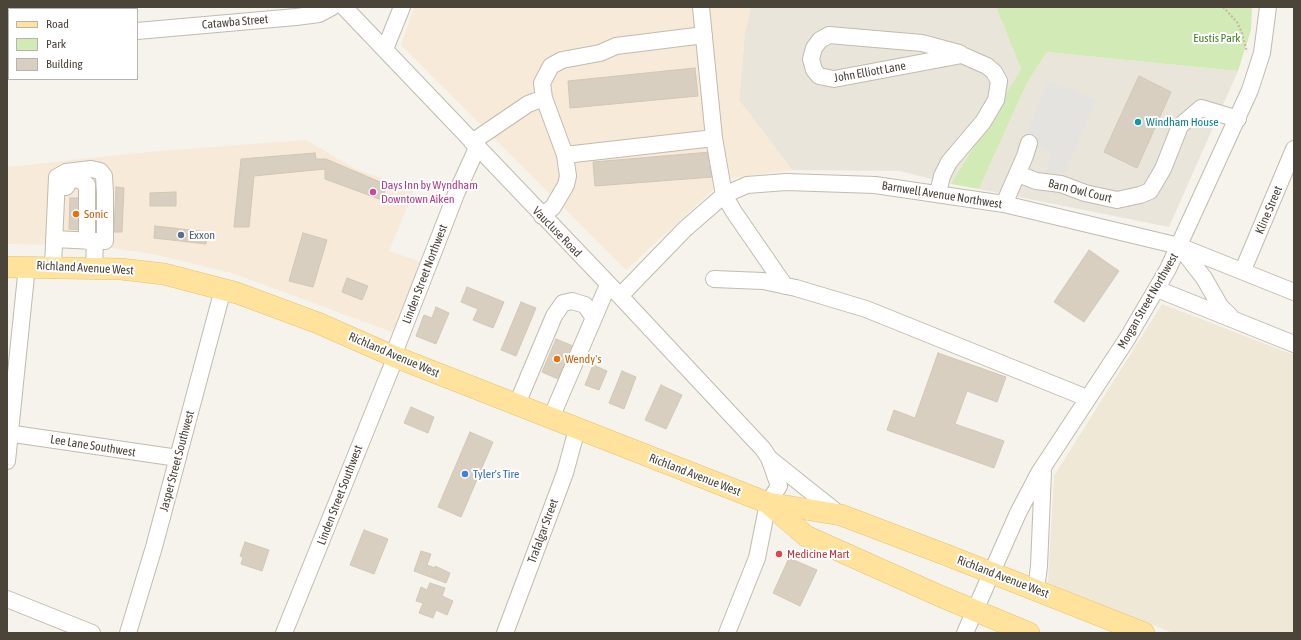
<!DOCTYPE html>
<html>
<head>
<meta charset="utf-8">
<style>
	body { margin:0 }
	#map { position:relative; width:1301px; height:640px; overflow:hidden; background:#f6f3ec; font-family:"Asap Condensed",sans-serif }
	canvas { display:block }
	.frame { position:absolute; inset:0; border:8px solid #4b4439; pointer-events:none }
	.legend { position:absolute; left:8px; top:8px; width:130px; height:72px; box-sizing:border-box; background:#fff; border:1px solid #b7b4b0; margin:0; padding:5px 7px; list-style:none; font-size:12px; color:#4b4439 }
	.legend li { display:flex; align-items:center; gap:8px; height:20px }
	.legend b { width:20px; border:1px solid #b7b4b0 }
</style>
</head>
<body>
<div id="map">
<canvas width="1301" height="640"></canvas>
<div class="frame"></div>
<ul class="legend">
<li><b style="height:5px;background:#ffe39c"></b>Road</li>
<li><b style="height:11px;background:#d2eab5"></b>Park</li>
<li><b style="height:11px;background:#d8cfc1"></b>Building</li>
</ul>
</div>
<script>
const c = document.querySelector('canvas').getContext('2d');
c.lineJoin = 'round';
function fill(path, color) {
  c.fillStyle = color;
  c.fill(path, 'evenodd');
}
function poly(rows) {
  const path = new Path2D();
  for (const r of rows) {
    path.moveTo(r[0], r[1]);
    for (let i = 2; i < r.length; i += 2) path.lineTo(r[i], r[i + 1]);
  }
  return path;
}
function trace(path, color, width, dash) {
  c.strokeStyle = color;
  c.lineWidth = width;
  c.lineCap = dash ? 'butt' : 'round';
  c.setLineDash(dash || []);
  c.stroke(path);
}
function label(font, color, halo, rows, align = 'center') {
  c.font = font + ' "Asap Condensed",sans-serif';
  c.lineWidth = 4;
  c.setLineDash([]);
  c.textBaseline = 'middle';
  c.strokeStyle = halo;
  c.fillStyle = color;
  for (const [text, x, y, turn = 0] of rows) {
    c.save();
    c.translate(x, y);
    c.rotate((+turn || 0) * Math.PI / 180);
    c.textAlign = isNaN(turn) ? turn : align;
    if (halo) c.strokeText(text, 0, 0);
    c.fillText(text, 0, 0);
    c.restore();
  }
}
fill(poly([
	[751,7,996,7,1021,69,951,184,900,171,792,170,739,100,745,32],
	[1047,52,1238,71,1169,227,979,189,1027,83]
]), '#eae5da');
fill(poly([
	[414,7,751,7,745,33,739,100,792,170,725,179,626,270,401,45],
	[306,140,356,169,414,190,389,251,421,262,392,332,232,273,152,254,100,246,7,244,7,167,148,152]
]), '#f7ead8');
fill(poly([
	[1162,304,1294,355,1294,633,1173,633,1048,583,1054,476]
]), '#efe8d6');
fill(poly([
	[996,7,1252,7,1251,30,1238,71,1047,52,1027,83,979,189,951,184,1021,69]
]), '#d2eab5');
fill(poly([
	[1049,80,1096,100,1065,173,1045,173,1051,153,1024,140]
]), '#e5e3e0');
const building = poly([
	[695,68,698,96,570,108,568,81,695,68],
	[1139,76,1171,92,1137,168,1104,152,1139,76],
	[711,152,713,177,595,186,593,162,711,152],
	[315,153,316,159,326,159,387,185,382,200,325,179,325,169,254,176,249,227,234,227,241,159,315,153],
	[92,183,100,183,98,228,90,228,92,183],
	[116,187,124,188,122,232,114,232,116,187],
	[176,192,176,206,150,206,150,193,176,192],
	[70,198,82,198,81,230,69,229,70,198],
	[155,226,208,232,206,244,154,238,155,226],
	[303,233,327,240,313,287,289,281,303,233],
	[1089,250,1119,271,1084,322,1054,302,1089,250],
	[347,278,368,286,362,300,342,292,347,278],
	[467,287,504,302,493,328,473,320,478,309,461,302,467,287],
	[521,302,536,308,516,356,501,350,521,302],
	[436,307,449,313,436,344,416,336,424,315,432,318,436,307],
	[556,339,573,346,558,379,542,372,556,339],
	[938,353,1006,377,997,402,967,391,955,424,1004,441,994,468,887,430,894,410,915,418,938,353],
	[593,365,607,371,599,390,585,385,593,365],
	[622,371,636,377,624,409,609,403,622,371],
	[661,385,682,395,666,429,645,420,661,385],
	[411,407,434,417,428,433,404,423,411,407],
	[470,432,493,442,461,517,438,507,470,432],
	[364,530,388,539,374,574,350,565,364,530],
	[245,542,269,550,262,571,241,564,243,557,240,556,245,542],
	[421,551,431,554,427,565,435,568,435,566,450,573,446,583,414,571,421,551],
	[789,558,817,570,800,606,773,593,789,558],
	[430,583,445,588,442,596,453,601,447,615,436,610,433,618,419,613,423,603,416,601,421,587,427,590,430,583]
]);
fill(building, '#d8cfc1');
trace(building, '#d3c7b4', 1);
const minor = poly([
	[108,7,110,9],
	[344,7,620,296,763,449,769,458,779,486,768,503,757,558,727,633],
	[701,7,714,138,724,195,734,212,785,286],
	[137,31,296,17,319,14,332,7],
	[7,44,9,44],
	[385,49,402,7],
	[472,142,528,104,544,98],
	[565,155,714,138],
	[1017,176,1021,175,1036,181,1061,184,1085,193,1117,200,1140,195,1150,191,1163,169,1180,126,1201,108,1238,119],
	[66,187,70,180,74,179,80,180,87,185,87,241],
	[938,193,942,176,949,162,983,122,996,100,999,81,994,72,987,66,962,55,959,53,922,43,829,35,820,40,814,48,811,59,814,70,819,76,834,79,962,55],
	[1004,204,1025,156,1029,143],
	[542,216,553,207,566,185,568,176,565,155,544,98,542,83,551,66,562,60,600,53,616,46,704,35],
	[54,239,95,241],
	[1179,246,1204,278,1220,306,1231,317],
	[53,266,57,177,66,172,91,169,100,171,104,176,105,193,105,241,95,241,94,267],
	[1243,270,1294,149],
	[714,279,763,281,796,288,866,309,1087,398],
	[1157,289,1294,344],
	[620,296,685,229,724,195,747,185,786,182,875,185,1004,204,1179,246,1294,292],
	[517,404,554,316,563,303,572,301,585,305,594,318],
	[551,418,608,285],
	[7,433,178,458],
	[770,459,839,514],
	[7,461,27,266],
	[1036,590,1039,566,1043,472],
	[7,599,92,633],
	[128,633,154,547,223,289],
	[284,633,392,366,393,356,456,194,477,148],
	[505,633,565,473,577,429],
	[965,633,1018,513,1039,473,1127,339,1168,269,1250,90,1262,53,1268,7]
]);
const major = poly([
	[7,267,121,269,164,274,237,293,318,323,393,356,768,503,841,515,949,556,1144,633],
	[769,504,806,536,940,596,1029,633]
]);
trace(minor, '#c2bbae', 18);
trace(major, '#e6c16a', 22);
trace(poly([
	[1223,7,1237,22,1242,33,1247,52]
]), '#c4b79f', 2, [2, 2]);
trace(minor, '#fff', 16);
trace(major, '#ffe39c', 21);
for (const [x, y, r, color] of [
	[1138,122,4,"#0f9aa8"],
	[373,192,4,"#d1479c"],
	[76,214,4,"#e8710a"],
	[181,235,4,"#5c6f8a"],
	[557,359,4,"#e8710a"],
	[465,474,4,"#3f7fe0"],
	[779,554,4,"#e0444e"]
]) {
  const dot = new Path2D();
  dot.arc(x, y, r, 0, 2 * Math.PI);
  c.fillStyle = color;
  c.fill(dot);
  trace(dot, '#fff', 1.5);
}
label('12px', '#4b4439', '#fff', [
	["Catawba Street",235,22,-5],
	["John Elliott Lane",870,72,-10],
	["Barn Owl Court",1080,191,14],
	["Barnwell Avenue Northwest",942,195,9],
	["Kline Street",1269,210,-67],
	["Vaucluse Road",557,232,46],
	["Richland Avenue West",85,268,3],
	["Linden Street Northwest",425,274,-69],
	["Morgan Street Northwest",1148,301,-60],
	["Richland Avenue West",394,355,23],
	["Lee Lane Southwest",93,446,9],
	["Jasper Street Southwest",177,461,-75],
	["Richland Avenue West",695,475,21],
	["Linden Street Southwest",340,495,-69],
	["Trafalgar Street",543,531,-70],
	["Richland Avenue West",1003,577,21]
]);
label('12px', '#4a7f2a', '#fff', [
	["Eustis Park",1217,38]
]);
label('12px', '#0d838f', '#fff', [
	["Windham House",1146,122]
], 'left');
label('12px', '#b23c85', '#fff', [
	["Days Inn by Wyndham",381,185],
	["Downtown Aiken",381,199]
], 'left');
label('12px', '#c56008', '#fff', [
	["Sonic",84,214],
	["Wendy's",565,359]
], 'left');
label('12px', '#4e5e75', '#fff', [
	["Exxon",189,235]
], 'left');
label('12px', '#366cbe', '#fff', [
	["Tyler's Tire",473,474]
], 'left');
label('12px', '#be3a42', '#fff', [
	["Medicine Mart",787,554]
], 'left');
</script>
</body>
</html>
